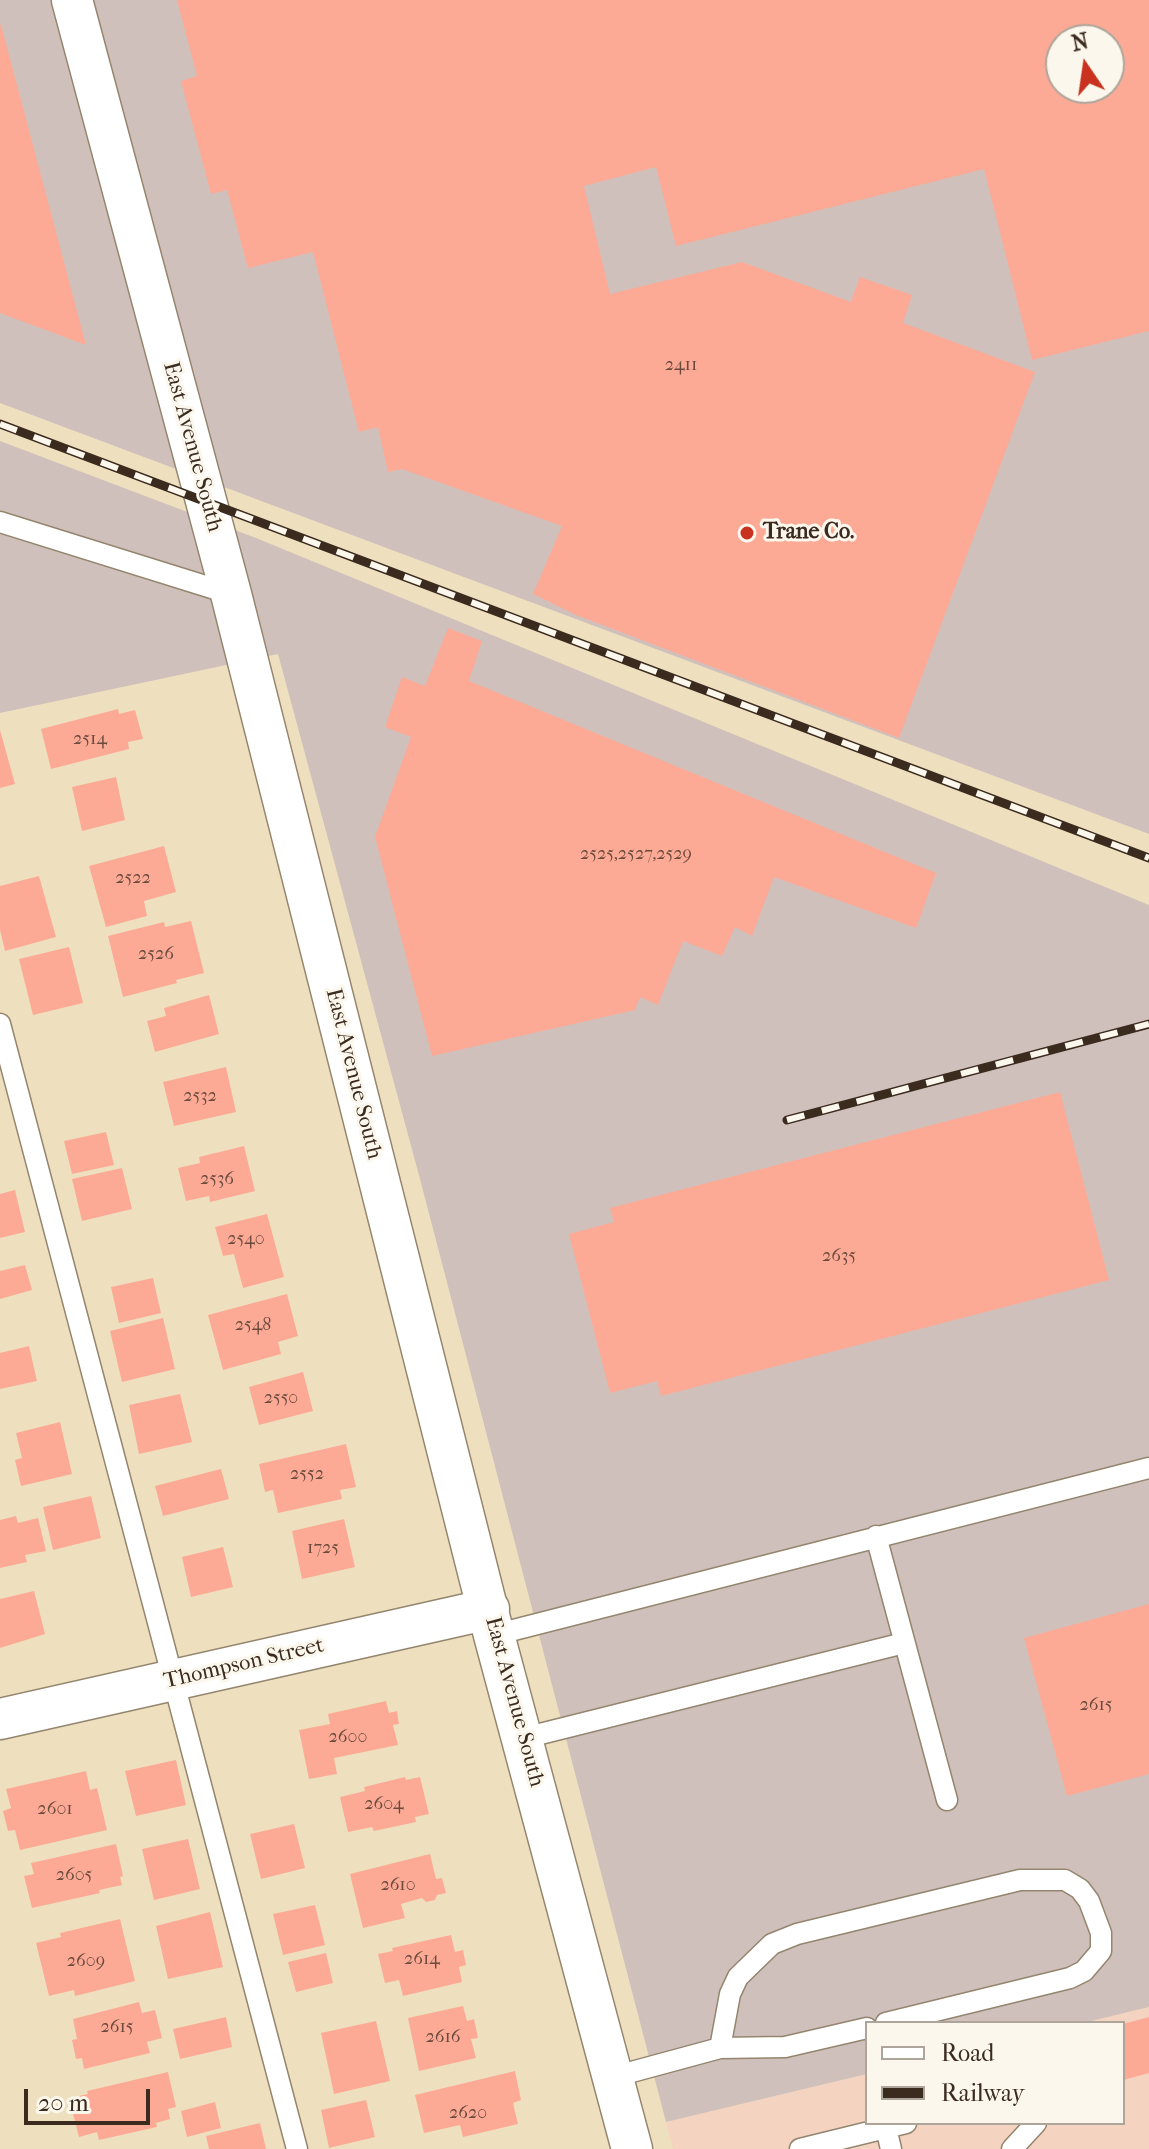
<!DOCTYPE html>
<html>
<head>
<meta charset="utf-8">
<style>
	body { margin:0 }
	#map { position:relative; width:1149px; height:2149px; overflow:hidden; background:#eee0be; font-family:"IM FELL French Canon",serif }
	canvas { display:block }
	.legend { position:absolute; left:865px; top:2021px; width:260px; height:104px; box-sizing:border-box; background:#fbf7ec; border:2px solid #aea59a; margin:0; padding:10px 14px; list-style:none; font-size:24px; color:#3b2a1e }
	.legend li { display:flex; align-items:center; gap:16px; height:40px }
	.legend b { width:40px; border:2px solid #aea59a }
	.north { position:absolute; left:1045px; top:24px; width:80px; height:80px; box-sizing:border-box; background:#fbf7ec; border:2px solid #aea59a; border-radius:50%; rotate:347deg; font-size:22px; font-weight:700; line-height:32px; text-align:center; color:#3b2a1e }
	.north::after { content:''; display:block; margin:auto; width:28px; height:36px; background:#c8321e; clip-path:polygon(50% 0,100% 100%,50% 72%,0 100%) }
	.scale { position:absolute; left:24px; top:2089px; width:126px; height:36px; box-sizing:border-box; border:4px solid #3b2a1e; border-top:0; padding-left:10px; font-size:24px; line-height:28px; white-space:nowrap; color:#3b2a1e; -webkit-text-stroke:6px #fbf7ec; paint-order:stroke }
</style>
</head>
<body>
<div id="map">
<canvas width="1149" height="2149"></canvas>
<ul class="legend">
<li><b style="height:10px;background:#fff"></b>Road</li>
<li><b style="height:10px;background:#3b2a1e"></b>Railway</li>
</ul>
<div class="north">N</div>
<div class="scale">20 m</div>
</div>
<script>
const c = document.querySelector('canvas').getContext('2d');
c.lineJoin = 'round';
function fill(path, color) {
  c.fillStyle = color;
  c.fill(path, 'evenodd');
}
function poly(rows) {
  const path = new Path2D();
  for (const r of rows) {
    path.moveTo(r[0], r[1]);
    for (let i = 2; i < r.length; i += 2) path.lineTo(r[i], r[i + 1]);
  }
  return path;
}
function trace(path, color, width, dash) {
  c.strokeStyle = color;
  c.lineWidth = width;
  c.lineCap = dash ? 'butt' : 'round';
  c.setLineDash(dash || []);
  c.stroke(path);
}
function label(font, color, halo, rows, align = 'center') {
  c.font = font + ' "IM FELL French Canon",serif';
  c.lineWidth = 6;
  c.setLineDash([]);
  c.textBaseline = 'middle';
  c.strokeStyle = halo;
  c.fillStyle = color;
  for (const [text, x, y, turn = 0] of rows) {
    c.save();
    c.translate(x, y);
    c.rotate((+turn || 0) * Math.PI / 180);
    c.textAlign = isNaN(turn) ? turn : align;
    if (halo) c.strokeText(text, 0, 0);
    c.fillText(text, 0, 0);
    c.restore();
  }
}
fill(poly([
	[1149,2007,1149,2149,673,2149,666,2122,867,2074,867,2123,1123,2123,1123,2023,1083,2023]
]), '#f4d3c0');
fill(poly([
	[0,0,1149,0,1149,834,0,403],
	[1061,40,1109,40,1109,88,1061,88],
	[0,441,256,538,1149,905,1149,2007,1083,2023,867,2023,867,2074,666,2122,420,1179,278,654,0,713]
]), '#d0c0bc');
fill(poly([
	[177,0,1149,0,1149,331,1032,360,984,169,676,246,656,167,584,186,610,294,742,262,851,302,860,277,912,295,903,323,1035,372,899,738,576,615,533,594,562,526,402,469,388,472,378,427,359,432,313,252,248,268,227,190,211,194,181,81,197,76],
	[1061,40,1109,40,1109,88,1061,88],
	[0,25,1,25,86,345,0,313],
	[448,628,482,641,469,681,936,873,916,928,774,877,752,936,735,927,722,956,683,941,658,1005,640,997,635,1010,432,1056,375,837,411,737,385,727,402,677,425,686],
	[118,709,119,714,135,710,143,739,128,742,129,749,51,769,41,729],
	[0,730,15,784,0,788],
	[116,777,125,820,82,831,72,787],
	[164,846,176,892,144,901,147,916,106,927,89,866],
	[39,876,56,937,5,951,0,930,0,886],
	[191,921,204,973,176,980,177,983,123,997,108,936,164,922,165,927],
	[69,947,83,1003,33,1015,19,959],
	[209,995,219,1034,155,1052,147,1021,166,1016,164,1008],
	[226,1067,236,1112,174,1126,163,1082],
	[1060,1092,1109,1280,661,1396,657,1381,610,1393,569,1234,614,1222,610,1208],
	[106,1132,114,1165,72,1174,64,1141],
	[244,1146,255,1191,210,1202,209,1196,186,1201,178,1168,200,1163,199,1157],
	[122,1168,132,1209,82,1221,72,1179],
	[15,1190,25,1232,0,1238,0,1194],
	[267,1214,284,1277,243,1288,234,1254,223,1256,215,1227],
	[25,1265,32,1290,0,1299,0,1271],
	[153,1278,161,1313,119,1323,111,1287],
	[287,1294,298,1336,278,1342,281,1354,223,1370,208,1315],
	[163,1318,175,1369,122,1382,110,1331],
	[29,1346,37,1381,0,1389,0,1353],
	[303,1372,313,1411,259,1425,249,1387],
	[180,1394,192,1442,139,1454,129,1405],
	[60,1422,72,1474,21,1486,15,1460,22,1458,16,1433],
	[346,1444,356,1487,340,1490,342,1499,278,1513,273,1490,265,1492,259,1464],
	[221,1469,229,1499,163,1516,155,1486],
	[91,1496,101,1538,53,1550,43,1507],
	[16,1516,18,1523,38,1518,46,1551,25,1555,27,1562,0,1568,0,1520],
	[344,1519,355,1567,302,1579,292,1531],
	[223,1547,233,1587,191,1597,182,1557],
	[34,1591,45,1634,0,1648,0,1599],
	[1149,1604,1149,1774,1067,1796,1024,1638],
	[386,1701,389,1713,397,1711,399,1724,393,1725,398,1745,334,1758,337,1774,309,1779,299,1730,330,1724,328,1714],
	[176,1760,186,1805,136,1816,125,1771],
	[86,1771,90,1790,97,1788,107,1830,20,1850,15,1830,8,1831,3,1811,11,1808,6,1789],
	[405,1777,406,1780,420,1777,429,1814,415,1817,416,1822,374,1831,372,1827,348,1832,340,1797,365,1791,364,1787],
	[294,1824,305,1868,261,1879,250,1834],
	[188,1839,200,1889,154,1900,142,1849],
	[116,1844,123,1876,120,1877,122,1885,99,1890,100,1893,32,1908,24,1876,34,1874,31,1863],
	[430,1854,436,1879,442,1878,446,1893,437,1895,435,1900,426,1902,422,1898,401,1904,405,1918,363,1928,350,1874],
	[315,1905,325,1945,283,1955,273,1914],
	[210,1912,223,1967,168,1979,156,1926],
	[120,1919,135,1981,75,1996,74,1990,49,1996,36,1943,61,1937,60,1933],
	[451,1935,455,1952,463,1950,466,1965,459,1967,462,1982,403,1996,399,1980,385,1983,378,1954,393,1951,392,1948],
	[326,1953,333,1983,296,1992,288,1962],
	[139,2002,142,2013,155,2010,162,2038,147,2042,150,2053,84,2069,82,2058,76,2059,72,2040,77,2039,73,2019],
	[463,2006,467,2021,474,2019,478,2038,471,2039,476,2058,419,2071,408,2018],
	[226,2017,232,2047,180,2059,173,2029],
	[1149,2017,1149,2073,1123,2080,1123,2024],
	[376,2021,390,2081,334,2094,321,2033],
	[515,2071,521,2100,513,2103,518,2124,463,2137,460,2125,424,2133,415,2095],
	[168,2072,176,2107,168,2109,170,2119,156,2123,157,2127,99,2140,97,2132,79,2137,69,2098,88,2094,87,2091],
	[366,2100,375,2137,329,2148,321,2110],
	[215,2102,221,2128,187,2137,181,2111],
	[260,2123,266,2149,209,2149,206,2136]
]), '#fcaa96');
const service = poly([
	[0,522,231,594],
	[0,1024,297,2149],
	[876,1536,947,1800],
	[494,1635,1149,1468],
	[524,1738,904,1643],
	[720,2048,730,1994,738,1977,772,1944,797,1934,1020,1880,1065,1880,1080,1889,1089,1901,1101,1933,1101,1951,1084,1971,1070,1978,886,2023],
	[613,2077,720,2048,785,2047,867,2028],
	[886,2128,891,2149],
	[800,2149,906,2123],
	[1012,2149,1036,2123]
]);
const minor = poly([
	[72,0,231,594,494,1635,632,2149],
	[0,1719,489,1609]
]);
trace(service, '#94856e', 23);
trace(minor, '#94856e', 43);
trace(service, '#fff', 20);
trace(minor, '#fff', 40);
const rail = poly([
	[0,424,1149,858],
	[787,1120,1149,1024]
]);
trace(rail, '#3b2a1e', 9);
trace(rail, '#fbf7ec', 6, [18]);
for (const [x, y, r, color] of [
	[747,533,8,"#c8321e"]
]) {
  const dot = new Path2D();
  dot.arc(x, y, r, 0, 2 * Math.PI);
  c.fillStyle = color;
  c.fill(dot);
  trace(dot, '#fbf7ec', 3);
}
label('18px', '#6b4a3c', null, [
	["2411",681,366],
	["2514",90,740],
	["2525,2527,2529",636,855],
	["2522",133,879],
	["2526",156,955],
	["2532",200,1097],
	["2536",217,1180],
	["2540",246,1240],
	["2635",839,1257],
	["2548",253,1326],
	["2550",281,1399],
	["2552",307,1475],
	["1725",323,1549],
	["2615",1096,1706],
	["2600",348,1738],
	["2604",384,1805],
	["2601",55,1810],
	["2605",74,1876],
	["2610",398,1886],
	["2614",422,1960],
	["2609",86,1962],
	["2615",117,2028],
	["2616",443,2038],
	["2620",468,2114]
]);
label('22px', '#3b2a1e', '#fbf7ec', [
	["East Avenue South",192,447,75],
	["East Avenue South",353,1074,76],
	["Thompson Street",244,1664,-13],
	["East Avenue South",514,1702,75]
]);
label('bold 22px', '#3b2a1e', '#fbf7ec', [
	["Trane Co.",763,533]
], 'left');
</script>
</body>
</html>
